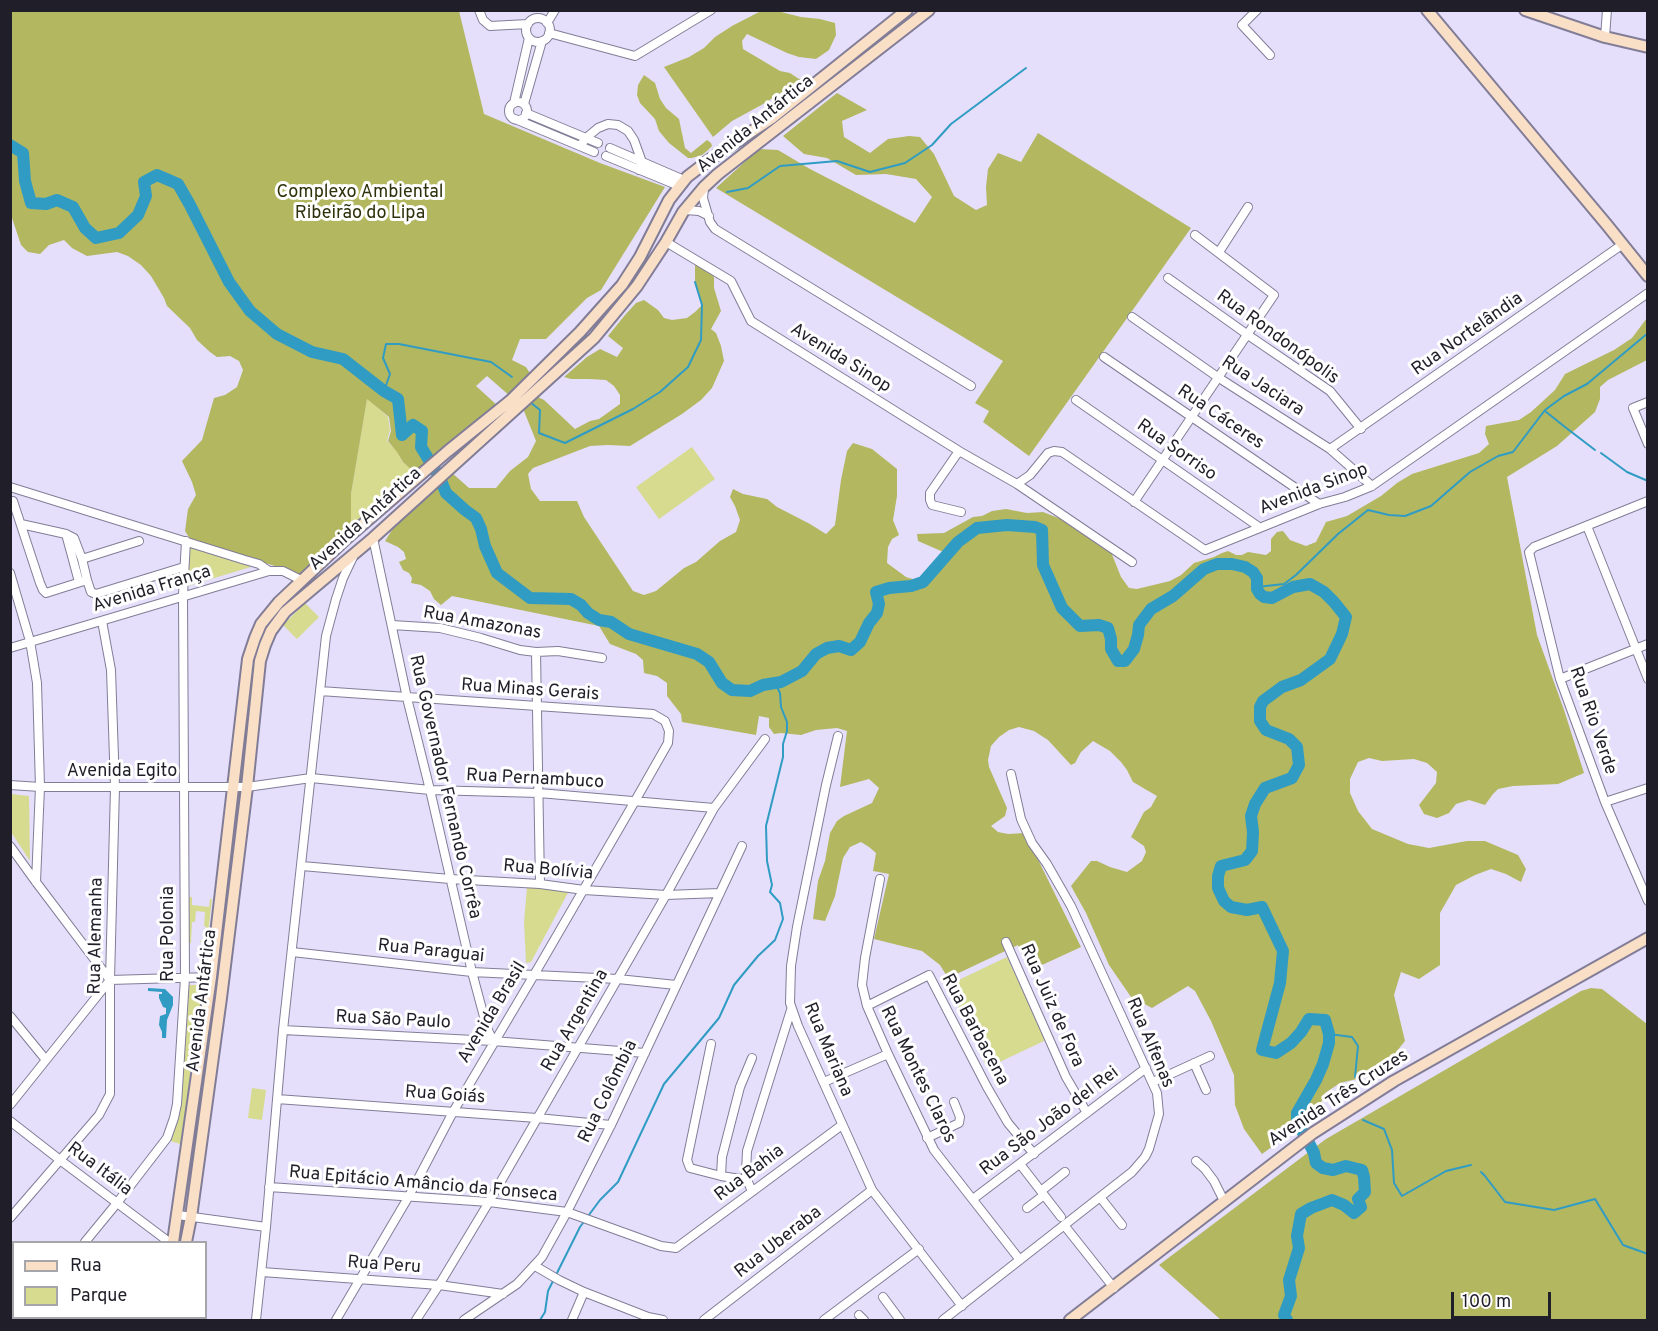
<!DOCTYPE html>
<html>
<head>
<meta charset="utf-8">
<style>
	body { margin:0 }
	#map { position:relative; width:1658px; height:1331px; overflow:hidden; background:#e5dffb; font-family:Overpass,sans-serif }
	canvas { display:block }
	.frame { position:absolute; inset:0; border:12px solid #201e28; pointer-events:none }
	.legend { position:absolute; left:12px; top:1241px; width:195px; height:78px; box-sizing:border-box; background:#fff; border:2px solid #a6a5a9; margin:0; padding:8px 10px; list-style:none; font-size:18px; color:#201e28 }
	.legend li { display:flex; align-items:center; gap:12px; height:30px }
	.legend b { width:30px; border:2px solid #a6a5a9 }
	.scale { position:absolute; left:1451px; top:1292px; width:100px; height:27px; box-sizing:border-box; border:3px solid #201e28; border-top:0; padding-left:8px; font-size:18px; line-height:21px; white-space:nowrap; color:#201e28; -webkit-text-stroke:4px #fff; paint-order:stroke }
</style>
</head>
<body>
<div id="map">
<canvas width="1658" height="1331"></canvas>
<div class="frame"></div>
<ul class="legend">
<li><b style="height:8px;background:#fadfc7"></b>Rua</li>
<li><b style="height:16px;background:#d6db90"></b>Parque</li>
</ul>
<div class="scale">100 m</div>
</div>
<script>
const c = document.querySelector('canvas').getContext('2d');
c.lineJoin = 'round';
function fill(path, color) {
  c.fillStyle = color;
  c.fill(path, 'evenodd');
}
function poly(rows) {
  const path = new Path2D();
  for (const r of rows) {
    if (r.length === 3) {
      path.moveTo(r[0] + r[2], r[1]);
      path.arc(r[0], r[1], r[2], 0, 2 * Math.PI);
      continue;
    }
    path.moveTo(r[0], r[1]);
    for (let i = 2; i < r.length; i += 2) path.lineTo(r[i], r[i + 1]);
  }
  return path;
}
function trace(path, color, width, dash) {
  c.strokeStyle = color;
  c.lineWidth = width;
  c.lineCap = dash ? 'butt' : 'round';
  c.setLineDash(dash || []);
  c.stroke(path);
}
function label(font, color, halo, rows, align = 'center') {
  c.font = font + ' Overpass,sans-serif';
  c.lineWidth = 6;
  c.setLineDash([]);
  c.textBaseline = 'middle';
  c.strokeStyle = halo;
  c.fillStyle = color;
  for (const [text, x, y, turn = 0] of rows) {
    c.save();
    c.translate(x, y);
    c.rotate((+turn || 0) * Math.PI / 180);
    c.textAlign = isNaN(turn) ? turn : align;
    if (halo) c.strokeText(text, 0, 0);
    c.fillText(text, 0, 0);
    c.restore();
  }
}
fill(poly([
	[367,398,388,417,390,430,387,441,397,451,402,461,416,474,351,527,351,494],
	[692,447,715,479,659,519,636,487],
	[188,546,254,566,188,586,186,583],
	[305,603,319,617,297,639,283,625],
	[11,794,29,796,30,861,11,832],
	[527,887,570,889,531,962,526,963,524,922],
	[188,897,192,897,192,905,209,907,210,899,212,899,207,943,200,942,200,941,206,940,206,927,204,926,205,912,196,911,195,922,192,922,191,943,187,943],
	[1007,957,1046,1040,987,1068,948,985],
	[188,985,200,985,205,987,183,1145,171,1141,177,1120],
	[252,1088,266,1090,262,1120,248,1118]
]), '#d6db90');
fill(poly([
	[10,11,459,11,484,114,600,163,665,187,601,290,587,298,546,339,520,339,512,360,526,367,533,378,510,396,487,376,476,386,498,406,416,474,403,462,397,452,388,441,391,431,389,417,367,399,351,494,351,527,300,574,190,539,185,531,188,509,196,495,192,482,182,461,202,440,214,398,225,395,237,387,243,370,239,361,230,356,217,357,210,352,197,340,190,328,167,306,164,298,151,276,141,265,128,256,117,252,87,256,72,248,64,240,49,245,40,254,28,252,21,245,11,215],
	[761,11,777,11,801,17,820,19,835,23,836,35,829,50,816,59,799,57,787,53,747,34,742,41,743,49,780,71,790,73,799,79,805,77,765,103,732,121,713,137,664,67,689,57,704,48,715,37,732,26],
	[644,75,655,83,660,99,666,108,679,119,685,148,691,153,707,140,711,143,712,146,707,151,702,155,692,158,688,158,669,143,659,131,655,119,640,103,637,95,638,85],
	[837,93,867,110,842,121,844,137,870,153,888,139,909,136,920,137,934,154,954,196,976,210,987,205,986,187,988,169,998,153,1021,162,1038,133,1191,228,1029,456,983,422,989,411,975,403,1003,361,716,188,759,149,778,150,810,169,915,223,932,197,916,179,886,174,856,175,827,158,804,154,783,136],
	[695,261,705,266,714,277,714,288,721,311,711,329,716,333,721,346,724,361,712,388,701,400,682,414,630,446,608,445,590,446,533,468,528,474,531,489,540,501,577,501,584,517,633,591,644,595,656,591,684,568,696,562,720,541,736,532,740,520,735,506,730,497,733,489,743,494,767,499,777,507,810,524,826,534,835,525,841,480,847,451,853,443,872,449,897,469,897,496,893,520,899,535,892,539,888,547,887,563,906,577,922,582,948,554,918,541,917,534,944,533,973,517,982,516,992,511,1006,509,1027,513,1043,512,1071,523,1111,552,1121,577,1129,588,1137,589,1170,581,1181,575,1194,563,1214,557,1222,553,1228,551,1236,555,1242,555,1248,552,1266,555,1271,551,1271,539,1277,532,1283,531,1290,540,1306,546,1316,542,1326,522,1347,516,1381,496,1397,483,1412,474,1479,453,1489,444,1485,434,1486,426,1519,420,1531,412,1555,390,1565,374,1614,350,1632,338,1647,318,1647,360,1608,380,1600,387,1600,399,1595,412,1557,446,1507,477,1537,635,1564,710,1584,773,1558,784,1513,786,1498,789,1493,794,1485,805,1469,800,1456,804,1449,813,1437,818,1424,814,1419,805,1436,783,1437,772,1427,763,1414,759,1382,761,1369,758,1358,762,1350,779,1350,793,1358,811,1372,829,1408,844,1429,848,1467,841,1485,841,1518,855,1526,869,1521,882,1506,874,1491,869,1475,875,1456,885,1440,913,1440,965,1419,979,1401,972,1394,995,1405,1041,1388,1062,1365,1077,1340,1083,1325,1093,1316,1115,1262,1154,1244,1129,1235,1105,1234,1075,1211,1021,1195,991,1188,986,1152,1008,1131,997,1109,965,1086,913,1071,886,1091,861,1097,861,1110,867,1127,872,1142,861,1146,852,1144,846,1131,837,1144,812,1151,807,1157,796,1133,782,1127,770,1121,762,1110,751,1093,741,1081,752,1075,763,1071,765,1048,740,1034,731,1019,727,1009,730,999,737,991,746,988,760,989,767,1007,808,1005,816,991,826,998,832,1008,834,1025,833,1081,947,1029,971,1018,945,948,978,940,965,922,951,874,939,889,874,873,871,876,853,869,847,861,842,850,847,843,858,835,896,825,921,813,919,818,881,825,861,830,833,837,821,844,816,872,803,879,788,869,779,840,787,847,731,837,728,816,730,801,735,781,733,774,734,769,727,769,718,759,716,756,735,682,722,681,714,667,696,667,683,657,676,644,673,643,660,636,654,610,644,599,626,452,596,441,605,434,599,430,591,421,585,411,583,412,578,409,573,403,570,399,562,406,559,404,552,398,547,385,541,392,530,451,472,469,488,496,488,510,471,528,457,536,441,522,406,536,396,544,400,575,429,590,421,599,419,620,404,620,395,614,386,606,380,589,379,571,379,564,377,587,357,600,349,617,357,623,348,608,336,625,315,636,303,644,300,658,310,664,318,672,320,687,318,695,312,702,305,695,282],
	[1591,988,1602,989,1647,1024,1647,1320,1221,1320,1159,1265,1326,1139,1581,991]
]), '#b2b760');
fill(poly([
	[148,988,165,989,173,997,173,1005,167,1020,166,1038,162,1038,162,1032,159,1025,160,1016,166,1014,166,1008,163,1007,159,998,159,994,162,994,162,992,148,991]
]), '#309cc4');
trace(poly([
	[727,192,748,188,780,166,837,161,870,172,905,163,932,145,951,124,1026,68],
	[384,391,390,374,383,358,386,344,399,344,491,362,512,377],
	[530,402,540,410,539,433,565,443,633,409,660,392,688,367,701,340,702,305,695,282],
	[1545,411,1565,427,1595,450],
	[1601,453,1627,472,1648,481],
	[1257,587,1284,584,1296,575,1338,534,1368,510,1389,515,1405,516,1431,506,1470,472,1498,456,1513,452,1545,410,1564,396,1587,384,1648,333],
	[1329,1034,1352,1037,1358,1046,1355,1077],
	[1363,1120,1384,1129,1392,1150,1394,1183,1402,1196,1446,1171,1471,1165],
	[1481,1172,1485,1176,1505,1202,1554,1210,1595,1199,1623,1245,1648,1254],
	[540,1320,545,1312,548,1291,580,1227,600,1200,618,1182,664,1084,719,1018,734,985,758,956,775,940,783,919,780,903,770,892,772,885,767,861,766,826,783,757,783,744,787,731,787,722,781,707,780,693,775,683]
]), '#309cc4', 2);
trace(poly([
	[10,145,23,153,25,181,31,203,46,204,57,200,73,207,85,228,96,238,119,233,138,215,146,196,144,182,157,175,178,184,190,205,229,282,250,311,277,334,312,352,343,359,384,391,398,399,402,435,413,425,422,431,421,447,440,478,446,493,465,510,476,518,481,529,485,546,497,573,530,598,571,599,581,605,588,613,599,620,611,622,629,634,697,654,709,662,722,683,732,690,750,691,763,685,781,682,802,671,816,654,827,648,839,646,851,650,860,642,869,623,877,613,879,604,876,592,889,588,911,586,923,582,958,542,977,528,1007,525,1035,527,1042,530,1043,565,1062,608,1080,626,1099,625,1108,628,1111,639,1111,649,1118,661,1125,661,1134,649,1138,635,1139,625,1151,609,1173,596,1204,569,1217,564,1232,564,1245,567,1253,572,1257,578,1257,589,1260,594,1264,597,1272,598,1293,587,1310,584,1324,592,1334,602,1346,617,1342,634,1330,659,1301,680,1282,687,1263,701,1260,707,1260,721,1266,730,1289,739,1297,747,1299,765,1292,778,1265,788,1255,804,1251,816,1253,832,1252,851,1245,860,1221,866,1218,876,1218,888,1224,901,1231,907,1247,910,1262,907,1283,951,1280,983,1262,1050,1276,1053,1291,1043,1301,1032,1309,1019,1325,1020,1329,1034,1329,1043,1323,1064,1316,1080,1297,1113,1297,1124,1306,1137,1314,1153,1316,1163,1323,1168,1333,1170,1346,1166,1362,1170,1364,1177,1365,1192,1358,1199,1361,1207,1354,1213,1344,1205,1332,1200,1311,1208,1301,1214,1297,1236,1299,1248,1289,1280,1291,1296,1284,1315,1287,1320]
]), '#309cc4', 12);
const street = poly([
	[479,10,483,20,490,26,528,24],
	[1257,10,1242,25,1270,55],
	[538,30,12],
	[547,23,555,10],
	[549,33,635,56,711,10],
	[1605,37,1607,10],
	[518,111,9],
	[514,103,529,38],
	[524,104,542,41],
	[526,113,598,143],
	[515,119,594,152],
	[580,146,586,138,598,128,608,124,618,125,628,131,634,140,642,162,639,170],
	[610,148,684,180],
	[606,156,679,186],
	[704,188,703,198,710,222,715,229,971,386],
	[685,210,699,211,709,216],
	[666,242,731,281,751,321,959,451,1017,484,1132,562],
	[1219,252,1248,207],
	[1168,278,1248,335,1330,391,1361,429],
	[1132,317,1219,378,1330,449,1372,486],
	[1104,357,1319,504],
	[1076,400,1259,527],
	[1648,402,1633,408,1648,444],
	[1330,449,1623,244],
	[959,451,930,493,930,500,932,505,961,512],
	[1017,484,1030,475,1048,453,1054,451,1062,452,1205,550,1319,504,1345,497,1372,486,1648,293],
	[10,487,245,560,259,564,269,571],
	[13,501,40,583,43,590,46,593,87,580,91,592,96,594,184,567],
	[1648,501,1534,547,1529,552,1560,679,1605,802,1648,901],
	[1134,502,1274,295,1195,235],
	[21,524,66,534,74,538,82,559,87,580],
	[1587,526,1648,679],
	[66,534,79,582],
	[373,538,407,698,430,790,472,972,487,1028,493,1041],
	[82,559,139,541],
	[10,573,30,641,37,683,40,787,36,882],
	[392,625,440,628,481,638,520,650,536,652,558,651,602,658],
	[10,648,269,571,283,571,301,580],
	[536,652,540,884],
	[1560,679,1648,644],
	[320,691,653,714,665,721,669,731,668,743,635,801,534,975,453,1112,409,1196,336,1320],
	[838,736,826,785,797,927,791,966,790,1003,798,1026,872,1190,962,1306],
	[10,785,40,787,247,787,311,778,430,790,539,793,714,808],
	[1605,802,1648,788],
	[10,846,36,882,110,980,211,977],
	[302,866,450,879,540,884,584,890,666,895,720,893],
	[880,879,865,958,862,985,867,1006,888,1054,934,1150,1020,1260],
	[1006,942,1066,1077,1087,1113],
	[292,952,472,972,618,979,676,985],
	[867,1006,929,975,987,1087,1008,1123,1034,1154],
	[10,1016,46,1060],
	[283,1030,493,1041,645,1053],
	[711,1044,687,1160,690,1168,721,1176],
	[1194,1063,1206,1090],
	[824,1082,888,1054],
	[1153,1082,1210,1056],
	[277,1099,537,1118,611,1125],
	[10,1105,110,980],
	[10,1121,60,1160,169,1242],
	[927,1138,959,1123,960,1117,954,1102],
	[1196,1161,1205,1169,1214,1181,1224,1201],
	[1020,1164,1061,1217],
	[747,1180,721,1176,722,1157,740,1087,752,1058],
	[269,1187,489,1202,567,1212,661,1246,676,1248,842,1125],
	[752,1191,747,1180,746,1172,747,1151,791,1010],
	[1041,1191,1065,1172],
	[1100,1197,1122,1225],
	[973,1199,1146,1068],
	[1027,1208,1044,1195],
	[178,1215,266,1227],
	[10,1218,99,1115,110,1094,110,980,115,787,111,670,102,621],
	[1064,1225,1114,1288],
	[85,1242,117,1203,167,1138,174,1118,177,1104,185,978,183,595,186,541],
	[535,1266,559,1280,584,1292,648,1317,663,1320],
	[262,1272,439,1285,503,1294],
	[883,1297,900,1320],
	[859,1315,864,1320],
	[256,1320,266,1227,283,1030,326,636,336,599,343,578,353,557],
	[416,1320,439,1285,489,1202,666,895,714,808,765,739],
	[464,1320,517,1284,542,1257,567,1212,611,1125,742,846],
	[572,1320,584,1292],
	[704,1320,872,1190],
	[824,1320,919,1249],
	[943,1320,1132,1172,1145,1157,1149,1149,1159,1114,1157,1093,1071,906,1047,864,1032,843,1021,819,1011,774]
]);
const secondary = poly([
	[1427,10,1607,225,1648,276],
	[1525,10,1605,37,1648,47],
	[173,1242,211,977,248,659,255,638,261,624,279,602,347,538,448,451,510,401,580,332,622,285,640,257,669,200,687,177,709,160,772,118,907,10],
	[186,1242,191,1217,221,998,247,787,260,661,265,645,271,631,285,612,373,538,594,338,637,286,666,242,683,212,704,187,718,174,929,10],
	[10,1269,14,1270],
	[155,1320,156,1318],
	[169,1320,169,1318],
	[1070,1320,1313,1133,1394,1081,1648,938]
]);
trace(street, '#827d97', 10);
trace(secondary, '#827d97', 14);
trace(street, '#fff', 8);
trace(secondary, '#fadfc7', 10);
label('18px', '#201e28', '#fff', [
	["Avenida Antártica",756,125,-39],
	["Rua Nortelândia",1468,335,-35],
	["Rua Rondonópolis",1277,338,36],
	["Avenida Sinop",840,359,32],
	["Rua Jaciara",1262,387,33],
	["Rua Cáceres",1220,418,34],
	["Rua Sorriso",1176,451,35],
	["Avenida Sinop",1314,490,-21],
	["Avenida Antártica",366,520,-42],
	["Avenida França",152,590,-17],
	["Rua Amazonas",482,624,10],
	["Rua Minas Gerais",530,691,4],
	["Rua Rio Verde",1592,721,71],
	["Avenida Egito",122,772],
	["Rua Pernambuco",535,780,3],
	["Rua Governador Fernando Corrêa",444,787,77],
	["Rua Bolívia",548,871,5],
	["Rua Polonia",169,934,-90],
	["Rua Alemanha",97,936,-89],
	["Rua Paraguai",431,952,6],
	["Avenida Antártica",203,1001,-83],
	["Rua Juiz de Fora",1051,1006,66],
	["Avenida Brasil",493,1013,-59],
	["Rua São Paulo",393,1021,3],
	["Rua Argentina",576,1021,-60],
	["Rua Barbacena",974,1030,62],
	["Rua Alfenas",1149,1043,67],
	["Rua Mariana",827,1050,67],
	["Rua Montes Claros",917,1075,64],
	["Rua Colômbia",609,1092,-64],
	["Rua Goiás",445,1096,4],
	["Avenida Três Cruzes",1339,1099,-33],
	["Rua São João del Rei",1050,1122,-37],
	["Rua Itália",99,1170,37],
	["Rua Bahia",750,1174,-37],
	["Rua Epitácio Amâncio da Fonseca",423,1185,5],
	["Rua Uberaba",779,1243,-38],
	["Rua Peru",384,1266,4]
]);
label('18px', '#2f310b', '#fff', [
	["Complexo Ambiental",360,193],
	["Ribeirão do Lipa",360,214]
]);
</script>
</body>
</html>
